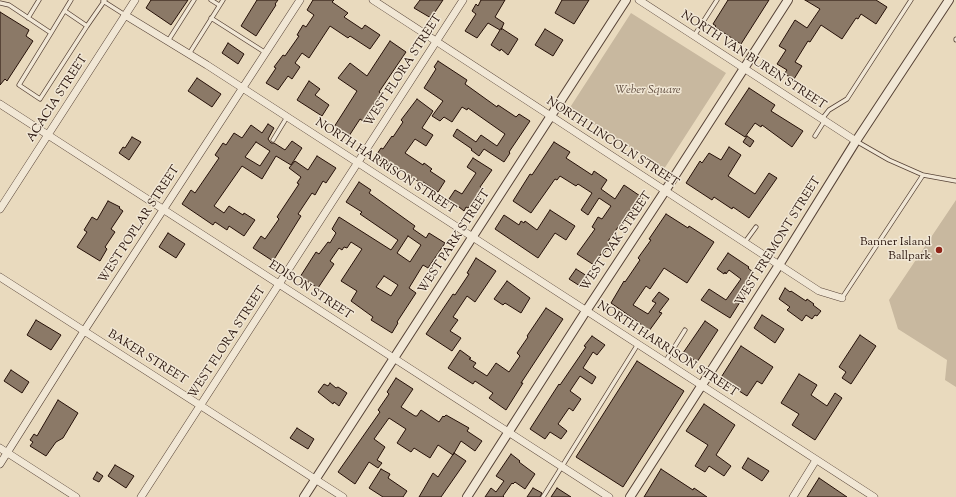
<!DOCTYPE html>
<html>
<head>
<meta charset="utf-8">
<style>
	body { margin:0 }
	canvas { display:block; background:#e9dabe }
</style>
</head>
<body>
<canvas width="956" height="497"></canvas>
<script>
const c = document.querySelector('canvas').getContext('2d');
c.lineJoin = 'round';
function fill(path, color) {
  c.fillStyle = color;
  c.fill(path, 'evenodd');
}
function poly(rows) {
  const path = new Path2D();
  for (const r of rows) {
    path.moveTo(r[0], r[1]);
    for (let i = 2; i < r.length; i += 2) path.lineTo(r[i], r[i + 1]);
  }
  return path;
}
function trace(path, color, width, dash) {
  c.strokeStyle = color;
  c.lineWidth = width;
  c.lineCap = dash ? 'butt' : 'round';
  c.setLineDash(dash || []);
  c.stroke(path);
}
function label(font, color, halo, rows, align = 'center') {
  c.font = font + ' "Sorts Mill Goudy",serif';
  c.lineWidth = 3;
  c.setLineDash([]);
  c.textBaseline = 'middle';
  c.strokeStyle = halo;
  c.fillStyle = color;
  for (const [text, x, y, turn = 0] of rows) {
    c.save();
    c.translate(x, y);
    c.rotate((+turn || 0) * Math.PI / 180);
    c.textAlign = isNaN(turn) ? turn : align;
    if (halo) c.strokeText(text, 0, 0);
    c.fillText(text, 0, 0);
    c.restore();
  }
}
fill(poly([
	[631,13,726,73,664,169,569,109],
	[956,200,956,387,945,380,947,360,898,329,889,300]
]), '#c8b89f');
const building = poly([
	[151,0,188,0,171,25,146,8,151,0],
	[257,0,278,0,275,4,276,5,256,36,241,26,257,0],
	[313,0,334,0,332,2,348,13,344,17,362,29,365,25,380,35,370,49,350,36,348,38,330,26,309,58,302,53,295,63,300,67,292,79,288,76,278,90,266,83,276,68,274,67,283,55,285,56,299,36,297,35,303,25,306,27,314,15,307,10,313,0],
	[420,0,443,0,431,18,414,8,420,0],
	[481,0,505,0,495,17,504,23,501,30,501,28,518,39,508,55,501,49,500,51,491,45,500,30,488,23,477,38,465,31,476,14,472,11,476,4,478,6,481,0],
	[562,0,589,0,574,24,555,13,562,0],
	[728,0,769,0,741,44,715,27,716,26,713,24,728,0],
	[805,0,876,0,887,7,876,24,861,14,858,19,856,18,842,39,821,25,810,42,808,41,795,62,802,66,794,79,784,74,787,70,777,64,786,50,779,46,795,20,807,28,820,9,805,0],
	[0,12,29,30,26,36,33,41,7,81,5,79,0,85,0,12],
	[545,29,563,40,553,56,535,45,545,29],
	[390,41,406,52,379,92,382,94,375,105,374,104,363,121,360,119,349,136,334,127,357,91,338,78,350,63,367,76,390,41],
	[228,43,244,54,238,64,222,53,228,43],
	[438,61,467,80,465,84,497,107,498,105,516,117,519,114,530,121,509,152,510,153,504,162,484,149,479,156,471,150,472,149,453,136,457,129,476,142,481,135,497,146,505,134,468,108,467,110,462,107,452,122,444,117,440,121,432,116,443,101,424,88,436,69,434,67,438,61],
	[197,78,221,94,212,107,188,91,197,78],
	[309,81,320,89,315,95,329,105,322,116,297,100,309,81],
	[749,88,775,105,771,111,803,131,792,147,762,125,761,127,755,123,745,137,725,124,749,88],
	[417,99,433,111,422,128,433,135,426,146,415,139,405,153,423,165,424,163,432,169,430,171,445,181,438,192,423,182,422,184,392,165,390,167,375,157,381,148,383,149,392,136,393,137,403,122,401,120,417,99],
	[268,124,274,128,268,139,271,143,274,143,285,150,292,141,302,148,291,165,276,156,262,179,242,166,214,206,224,213,229,206,243,215,244,213,255,220,244,236,229,226,227,230,215,222,213,225,182,204,191,190,195,193,219,158,215,155,223,143,226,145,234,133,242,138,251,125,262,133,268,124],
	[256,142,270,151,260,166,245,157,256,142],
	[747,136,754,141,750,147,743,142,747,136],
	[132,137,141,142,129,160,119,153,123,147,125,148,132,137],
	[554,142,570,152,566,158,592,175,594,171,607,180,601,189,615,199,624,185,643,198,623,225,621,223,608,241,611,243,603,255,601,254,594,265,577,254,595,229,592,227,598,217,602,219,611,206,599,198,588,215,581,210,592,193,578,184,576,186,560,176,557,180,555,179,531,213,513,201,530,174,532,175,554,142],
	[729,147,741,155,728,176,755,194,769,173,777,178,749,218,733,207,732,209,714,197,712,200,686,183,700,161,702,163,709,153,721,160,729,147],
	[317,156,336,168,326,183,323,181,315,195,312,193,298,214,301,216,273,261,253,248,261,236,265,239,279,219,277,217,299,184,297,183,301,177,289,168,295,161,308,170,317,156],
	[473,158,492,170,480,187,482,188,476,196,468,208,466,207,464,211,449,199,455,190,462,194,476,173,467,167,473,158],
	[359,182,371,190,369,193,415,226,413,229,426,238,429,233,445,243,428,268,423,265,409,288,416,293,397,322,398,323,392,333,371,320,373,317,351,301,357,291,341,281,362,249,351,242,347,248,344,247,342,250,339,248,330,261,334,264,318,288,300,277,316,252,319,254,328,242,330,243,336,233,332,229,339,217,391,250,398,240,360,214,362,212,346,202,359,182],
	[408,236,421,245,410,262,397,253,408,236],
	[384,276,398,285,391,296,376,287,384,276],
	[108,201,120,207,119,208,123,211,111,229,115,232,105,247,107,249,100,261,77,247,87,232,84,230,92,217,97,220,108,201],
	[550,210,575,226,566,240,555,233,538,258,495,229,504,215,519,225,521,221,524,223,525,221,537,230,550,210],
	[666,214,688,228,689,226,714,242,687,283,664,268,650,289,646,286,633,305,648,314,656,303,652,301,659,292,669,299,659,312,662,313,649,331,641,325,641,324,611,303,624,281,625,282,640,260,638,258,651,240,649,239,666,214],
	[168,233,185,244,176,258,159,247,168,233],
	[728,253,749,267,748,268,754,273,746,284,750,286,730,318,701,300,709,289,726,300,741,279,729,270,726,274,725,272,724,274,717,269,728,253],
	[476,258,496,271,475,302,467,296,453,317,458,320,450,331,461,338,452,351,426,334,453,294,455,295,469,274,467,273,476,258],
	[576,269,587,276,580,286,569,279,576,269],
	[507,281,530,298,521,313,505,303,503,305,494,299,507,281],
	[785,288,790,292,791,291,806,301,807,299,814,304,813,305,821,311,817,316,815,315,812,319,806,315,802,321,787,310,790,307,779,299,785,288],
	[546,308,563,319,521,383,523,383,506,410,489,398,493,393,475,381,473,384,448,368,460,350,471,358,469,359,476,363,473,367,487,376,496,363,509,372,520,356,517,353,528,337,527,336,546,308],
	[762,315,784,329,775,343,754,328,762,315],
	[36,320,61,335,51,350,27,335,36,320],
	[705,321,718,330,697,362,683,353,705,321],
	[860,335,876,346,851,384,842,378,846,372,839,367,860,335],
	[592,336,605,345,597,355,593,352,583,368,596,377,592,384,580,376,570,391,581,399,573,411,569,408,558,424,567,431,561,439,550,432,545,439,530,429,559,384,560,385,586,347,584,346,592,336],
	[741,346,773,367,762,384,757,381,747,396,720,379,741,346],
	[637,361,684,391,623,487,576,457,637,361],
	[11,370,29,382,22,393,4,381,11,370],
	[799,374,817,385,811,395,827,406,835,393,842,398,815,440,792,425,799,414,781,403,799,374],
	[396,378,413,389,401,407,415,416,417,416,421,410,439,422,443,416,444,417,446,415,469,428,467,431,482,441,475,451,461,441,453,455,438,445,430,458,414,448,411,452,397,443,406,429,389,418,374,439,385,447,377,460,382,463,378,468,369,462,355,484,338,472,380,412,378,410,389,394,387,392,396,378],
	[330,383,336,388,338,387,347,393,339,406,334,402,333,404,318,392,324,384,328,386,330,383],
	[58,400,78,413,63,438,56,442,46,456,30,446,33,442,30,440,34,434,37,436,58,400],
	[704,404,735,425,716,455,731,466,724,476,709,466,705,472,695,466,708,445,686,431,704,404],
	[297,428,314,439,308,449,290,438,297,428],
	[454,453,466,461,441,497,419,497,433,473,438,477,454,453],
	[511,454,520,461,519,462,535,474,525,489,515,482,513,484,512,483,503,496,504,497,485,497,491,488,496,492,504,481,496,476,511,454],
	[748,458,769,471,762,481,742,468,748,458],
	[115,465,134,476,126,488,108,476,115,465],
	[381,469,390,474,388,478,407,491,403,497,383,497,369,488,381,469],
	[661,469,693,490,694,488,707,497,644,497,661,469],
	[97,472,103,476,99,482,93,479,97,472],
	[819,478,847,497,807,497,819,478],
	[533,488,542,493,540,497,527,497,533,488],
	[557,488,571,497,551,497,557,488]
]);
fill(building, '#8b7967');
trace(building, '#251008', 1);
const service = poly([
	[211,0,219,5],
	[103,1,125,15],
	[0,3,9,5,51,33,71,0],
	[65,11,87,26,105,0],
	[28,18,39,0],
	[211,18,266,53],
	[51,33,19,85,40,99,87,26],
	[694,36,717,0],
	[956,40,956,39],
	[168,41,194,0],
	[189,54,223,0],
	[822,119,829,110,847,99,911,0],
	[815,136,825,120],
	[273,140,287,117],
	[856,141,889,160,923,175,956,181],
	[745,242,756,227],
	[842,298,923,175],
	[665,362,685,330],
	[543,497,638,344]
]);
const minor = poly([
	[373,0,819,291,842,298],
	[639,0,856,141],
	[125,15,207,65,874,497],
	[0,104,609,497],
	[0,209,135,0],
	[0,277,343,497],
	[0,448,76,497],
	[0,464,84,331,300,0],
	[141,497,463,0],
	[793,497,816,460]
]);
const tertiary = poly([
	[304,497,626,0],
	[467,497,586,311,665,191,788,0],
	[630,497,779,265,856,141,949,0]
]);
trace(service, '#564236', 5);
trace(minor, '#564236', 8);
trace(tertiary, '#564236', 10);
trace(service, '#f1e7d5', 3.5);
trace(minor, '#f1e7d5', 7);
trace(tertiary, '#f1e7d5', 8);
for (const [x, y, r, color] of [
	[939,250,4,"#8f2418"]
]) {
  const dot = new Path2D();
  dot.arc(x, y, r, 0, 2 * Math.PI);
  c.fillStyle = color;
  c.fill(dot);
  trace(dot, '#f1e7d5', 1.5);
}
label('12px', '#251008', '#f1e7d5', [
	["NORTH VAN BUREN STREET",753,61,33],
	["WEST FLORA STREET",404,71,-57],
	["ACACIA STREET",58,99,-57],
	["NORTH LINCOLN STREET",612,143,33],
	["NORTH HARRISON STREET",385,167,33],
	["WEST POPLAR STREET",140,225,-57],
	["WEST PARK STREET",455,242,-57],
	["WEST OAK STREET",617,242,-56],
	["WEST FREMONT STREET",779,242,-58],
	["EDISON STREET",310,291,33],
	["WEST FLORA STREET",228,343,-57],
	["NORTH HARRISON STREET",667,350,33],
	["BAKER STREET",147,358,32]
]);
label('italic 12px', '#5e4b3d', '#f1e7d5', [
	["Weber Square",648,91]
]);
label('12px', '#251008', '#f1e7d5', [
	["Banner Island",931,243],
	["Ballpark",931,257]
], 'right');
</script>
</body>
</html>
